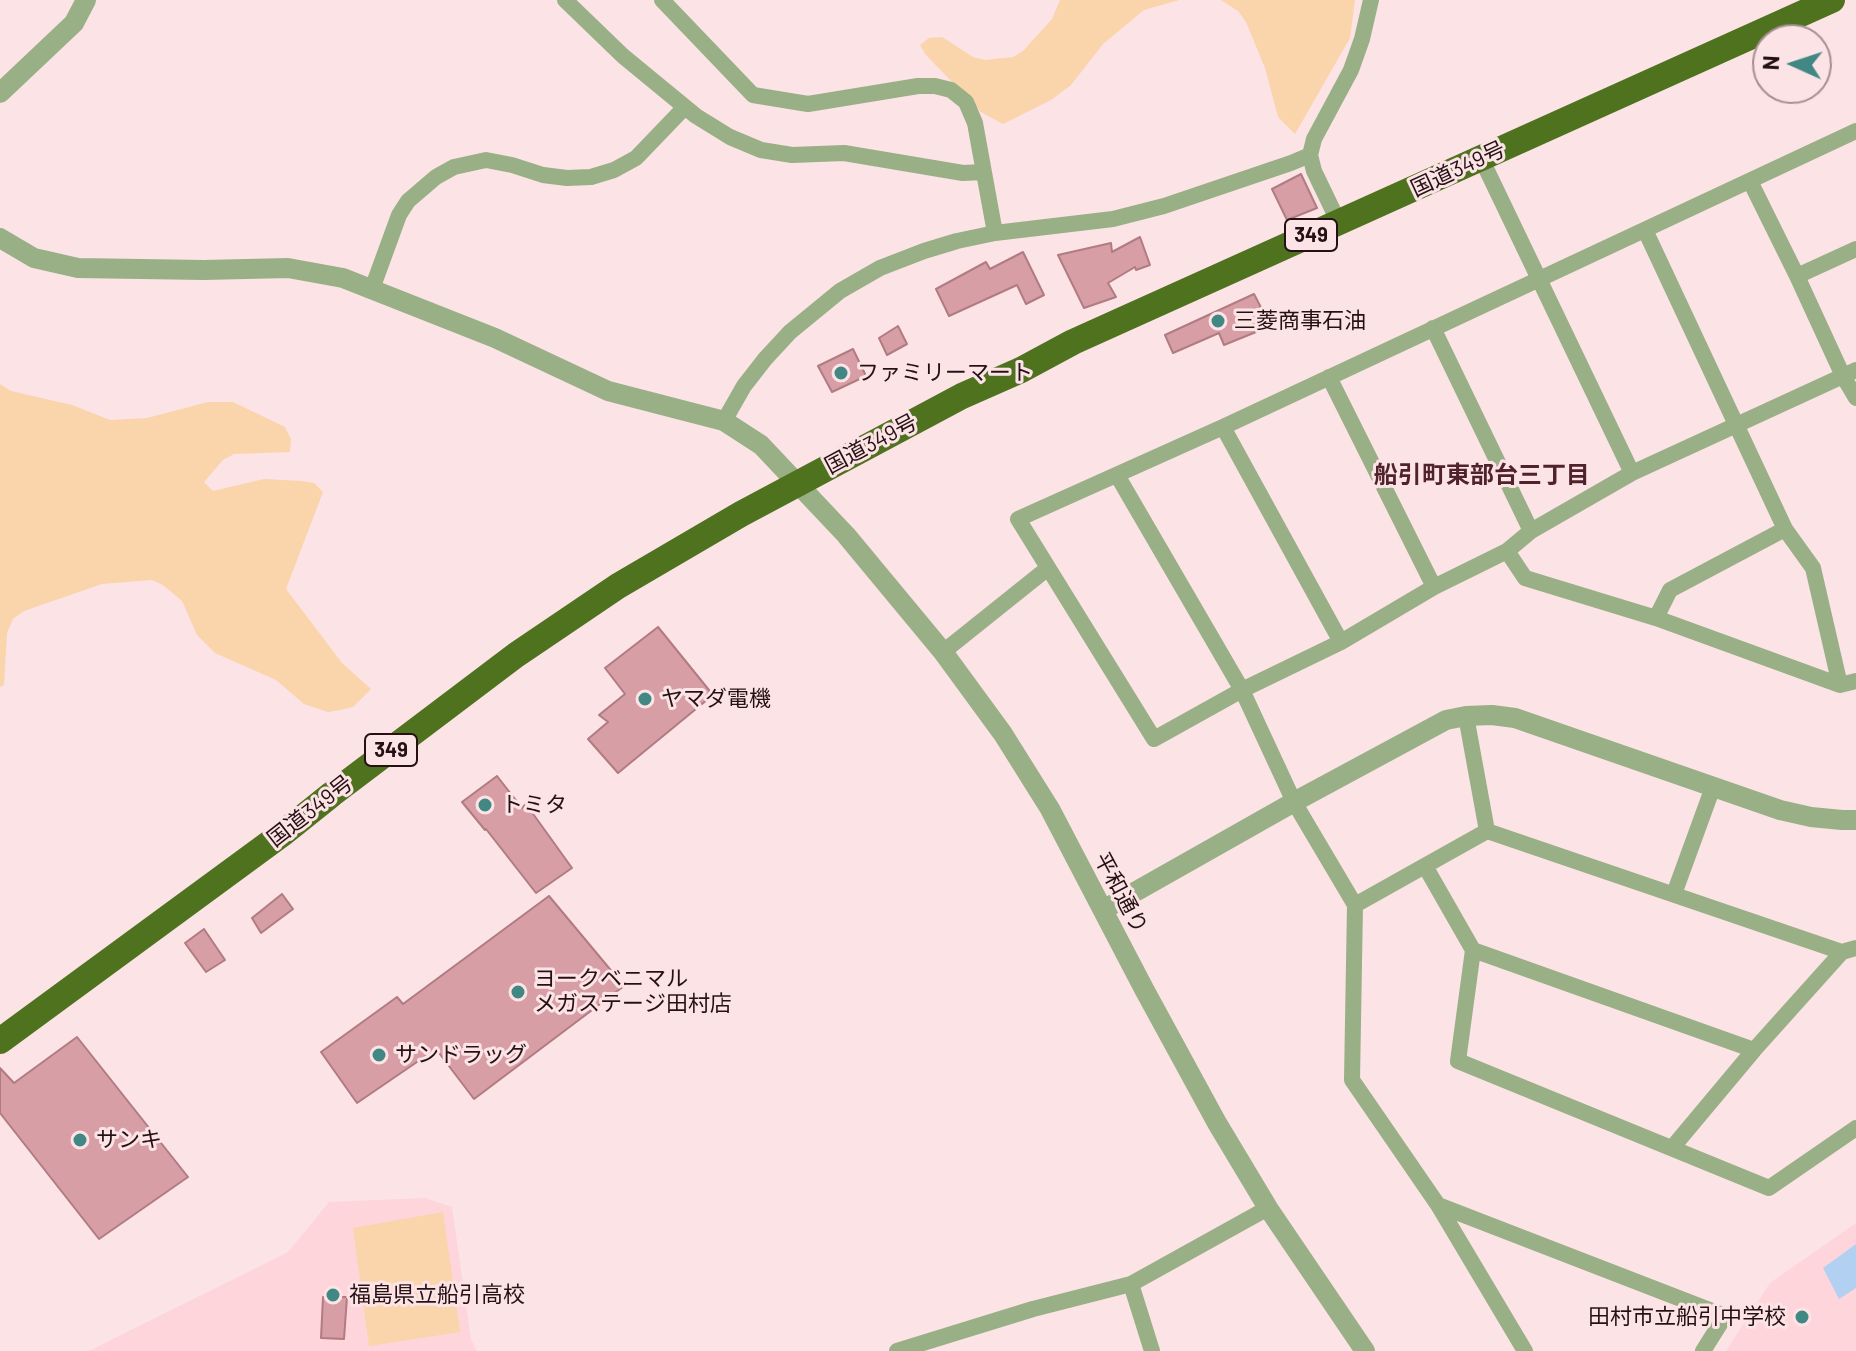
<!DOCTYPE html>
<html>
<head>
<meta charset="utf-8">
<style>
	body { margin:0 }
	#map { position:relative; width:1856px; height:1351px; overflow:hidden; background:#fce3e6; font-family:Barlow,sans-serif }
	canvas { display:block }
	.north { position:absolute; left:1752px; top:24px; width:80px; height:80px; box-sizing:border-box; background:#fce3e6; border:2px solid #a68f92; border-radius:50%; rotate:273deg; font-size:22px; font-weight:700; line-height:32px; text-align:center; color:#251114 }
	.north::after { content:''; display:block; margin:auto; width:28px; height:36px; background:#418884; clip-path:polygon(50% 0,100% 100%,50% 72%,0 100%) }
</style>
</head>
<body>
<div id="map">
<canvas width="1856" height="1351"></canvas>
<div class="north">N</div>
</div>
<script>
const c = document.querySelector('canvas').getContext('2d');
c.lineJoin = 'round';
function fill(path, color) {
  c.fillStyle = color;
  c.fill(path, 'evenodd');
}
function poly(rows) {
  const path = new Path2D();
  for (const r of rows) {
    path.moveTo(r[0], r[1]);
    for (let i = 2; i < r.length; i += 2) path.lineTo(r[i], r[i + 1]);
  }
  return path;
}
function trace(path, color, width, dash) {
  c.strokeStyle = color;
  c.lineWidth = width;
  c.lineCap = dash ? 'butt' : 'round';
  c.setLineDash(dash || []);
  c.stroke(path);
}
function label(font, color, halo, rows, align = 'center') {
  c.font = font + ' Barlow,"Noto Sans JP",sans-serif';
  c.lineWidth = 6;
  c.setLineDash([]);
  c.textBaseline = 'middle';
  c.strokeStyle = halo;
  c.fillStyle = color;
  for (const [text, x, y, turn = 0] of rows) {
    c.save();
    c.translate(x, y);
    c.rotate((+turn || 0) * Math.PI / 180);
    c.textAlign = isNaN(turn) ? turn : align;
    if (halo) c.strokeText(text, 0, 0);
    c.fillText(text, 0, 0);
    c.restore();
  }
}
fill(poly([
	[425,1198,452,1207,471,1339,477,1351,89,1351,288,1252,329,1202],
	[1856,1223,1856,1351,1726,1351,1770,1283]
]), '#fed5da');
fill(poly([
	[1060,0,1179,0,1144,10,1103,44,1071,85,1051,100,1003,124,981,112,926,55,920,45,929,38,942,37,973,57,985,60,1013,57,1023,51,1052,19],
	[1221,0,1355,0,1350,38,1295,134,1278,117,1265,68,1246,22,1238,11],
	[0,384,11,391,72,405,110,420,147,418,208,402,233,402,285,427,291,439,290,452,234,454,223,460,204,482,213,491,264,479,302,481,314,483,323,492,286,589,342,663,371,689,353,707,340,710,328,712,304,704,276,680,215,653,197,635,182,601,163,585,152,580,102,584,24,611,13,619,7,633,4,685,0,687],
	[443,1212,460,1332,369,1346,353,1228]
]), '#fad4aa');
fill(poly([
	[1856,1244,1856,1288,1839,1299,1823,1268]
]), '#b2d1f2');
const building = poly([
	[1301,174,1317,208,1287,220,1272,189,1301,174],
	[1140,237,1150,265,1136,270,1135,267,1108,283,1116,297,1084,308,1058,255,1111,243,1112,252,1140,237],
	[1023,252,1044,295,1026,304,1017,285,949,316,936,289,986,262,990,269,1023,252],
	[1254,294,1267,319,1251,325,1256,332,1224,345,1219,333,1173,353,1165,335,1254,294],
	[898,326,907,344,887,355,879,338,898,326],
	[853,349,866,376,832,392,818,366,853,349],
	[658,627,713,695,618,773,588,739,608,722,599,715,625,694,605,668,658,627],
	[497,776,522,808,526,804,572,868,536,893,486,829,485,830,462,802,497,776],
	[282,894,293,909,261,933,252,918,282,894],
	[549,896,624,986,474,1099,436,1049,357,1103,321,1052,397,997,403,1004,549,896],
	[204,929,225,960,206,972,185,943,204,929],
	[77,1037,188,1177,99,1239,0,1113,0,1068,14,1083,77,1037],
	[323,1297,347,1297,344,1339,321,1338,323,1297]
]);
fill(building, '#d79ea6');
trace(building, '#b17b82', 2);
trace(poly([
	[565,0,623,56,696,116,730,137,761,150,792,155,844,153,963,173,983,172],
	[662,0,753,95,808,104,918,86,935,86,951,90,966,102,975,123,995,233],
	[1856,131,1223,427,1018,519,1154,739,1242,690,1341,642,1434,587,1507,551,1531,531,1632,473,1856,370],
	[1481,158,1632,473],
	[1750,181,1797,276,1843,376,1856,398],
	[1339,223,1314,171,1310,155,1314,139,1351,70,1362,39,1371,0],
	[1645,230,1785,529,1813,568,1840,685],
	[1797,276,1856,249],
	[372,289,399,215,408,201,436,177,454,167,486,160,512,165,543,175,567,178,591,177,614,170,636,158,685,107],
	[1433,328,1531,531],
	[1329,377,1434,587],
	[724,421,744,386,765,359,790,332,840,291,880,268,924,251,957,241,995,233,1113,219,1164,206,1291,163,1310,155],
	[1223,427,1341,642],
	[1117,475,1242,690,1294,802,1355,905,1352,1080,1438,1205,1525,1351],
	[1507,551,1525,578,1656,618,1840,685,1856,681],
	[1656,618,1670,590,1785,529],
	[943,652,1048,568],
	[1466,716,1487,831],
	[1425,866,1473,950,1458,1061,1769,1188,1856,1128],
	[1674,894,1713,787],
	[1355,905,1487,831,1842,952],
	[1473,950,1754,1050],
	[1672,1148,1754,1050,1842,952,1856,948],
	[1438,1205,1725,1316,1703,1351],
	[1131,1284,1152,1351],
	[897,1351,1033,1309,1131,1284,1268,1208]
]), '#99af85', 16);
trace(poly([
	[0,93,74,23,86,0],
	[0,238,34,258,78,268,204,270,288,268,343,278,495,338,608,391,724,421,761,445,846,535,943,652,1003,734,1050,809,1144,989,1217,1123,1268,1208,1365,1351],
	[1103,910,1294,802,1446,720,1466,716,1492,715,1515,718,1780,810,1811,817,1842,820,1856,820]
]), '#99af85', 20);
trace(poly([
	[0,1041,282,834,332,794,516,655,618,586,741,514,962,396,1021,370,1073,342,1832,0]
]), '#4e721e', 26);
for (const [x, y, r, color] of [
	[1218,321,8,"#418884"],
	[841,373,8,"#418884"],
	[645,699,8,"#418884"],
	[485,805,8,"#418884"],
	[518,992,8,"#418884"],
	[379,1055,8,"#418884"],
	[80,1140,8,"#418884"],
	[333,1295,8,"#418884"],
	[1802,1317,8,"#418884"]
]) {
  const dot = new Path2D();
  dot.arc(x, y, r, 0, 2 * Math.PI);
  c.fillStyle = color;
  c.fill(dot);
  trace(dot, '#fce3e6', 3);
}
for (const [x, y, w] of [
	[1311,235,52],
	[391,750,52]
]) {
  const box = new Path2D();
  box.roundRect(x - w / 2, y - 16, w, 32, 6);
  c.fillStyle = '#fce3e6';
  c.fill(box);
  trace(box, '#251114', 2);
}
label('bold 20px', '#251114', null, [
	["349",1311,235],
	["349",391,750]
]);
label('22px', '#251114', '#fce3e6', [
	["国道349号",1458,169,-25],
	["国道349号",871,444,-28],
	["国道349号",310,811,-38],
	["平和通り",1121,893,62]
]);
label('22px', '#251114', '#fce3e6', [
	["三菱商事石油",1234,321],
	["ファミリーマート",857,373],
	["ヤマダ電機",661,699],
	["トミタ",501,805],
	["ヨークベニマル",534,979],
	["メガステージ田村店",534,1004],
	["サンドラッグ",395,1055],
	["サンキ",96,1140],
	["福島県立船引高校",349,1295],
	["田村市立船引中学校",1786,1317,"right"]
], 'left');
label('bold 24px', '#50222b', '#fce3e6', [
	["船引町東部台三丁目",1482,475]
]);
</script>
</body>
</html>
